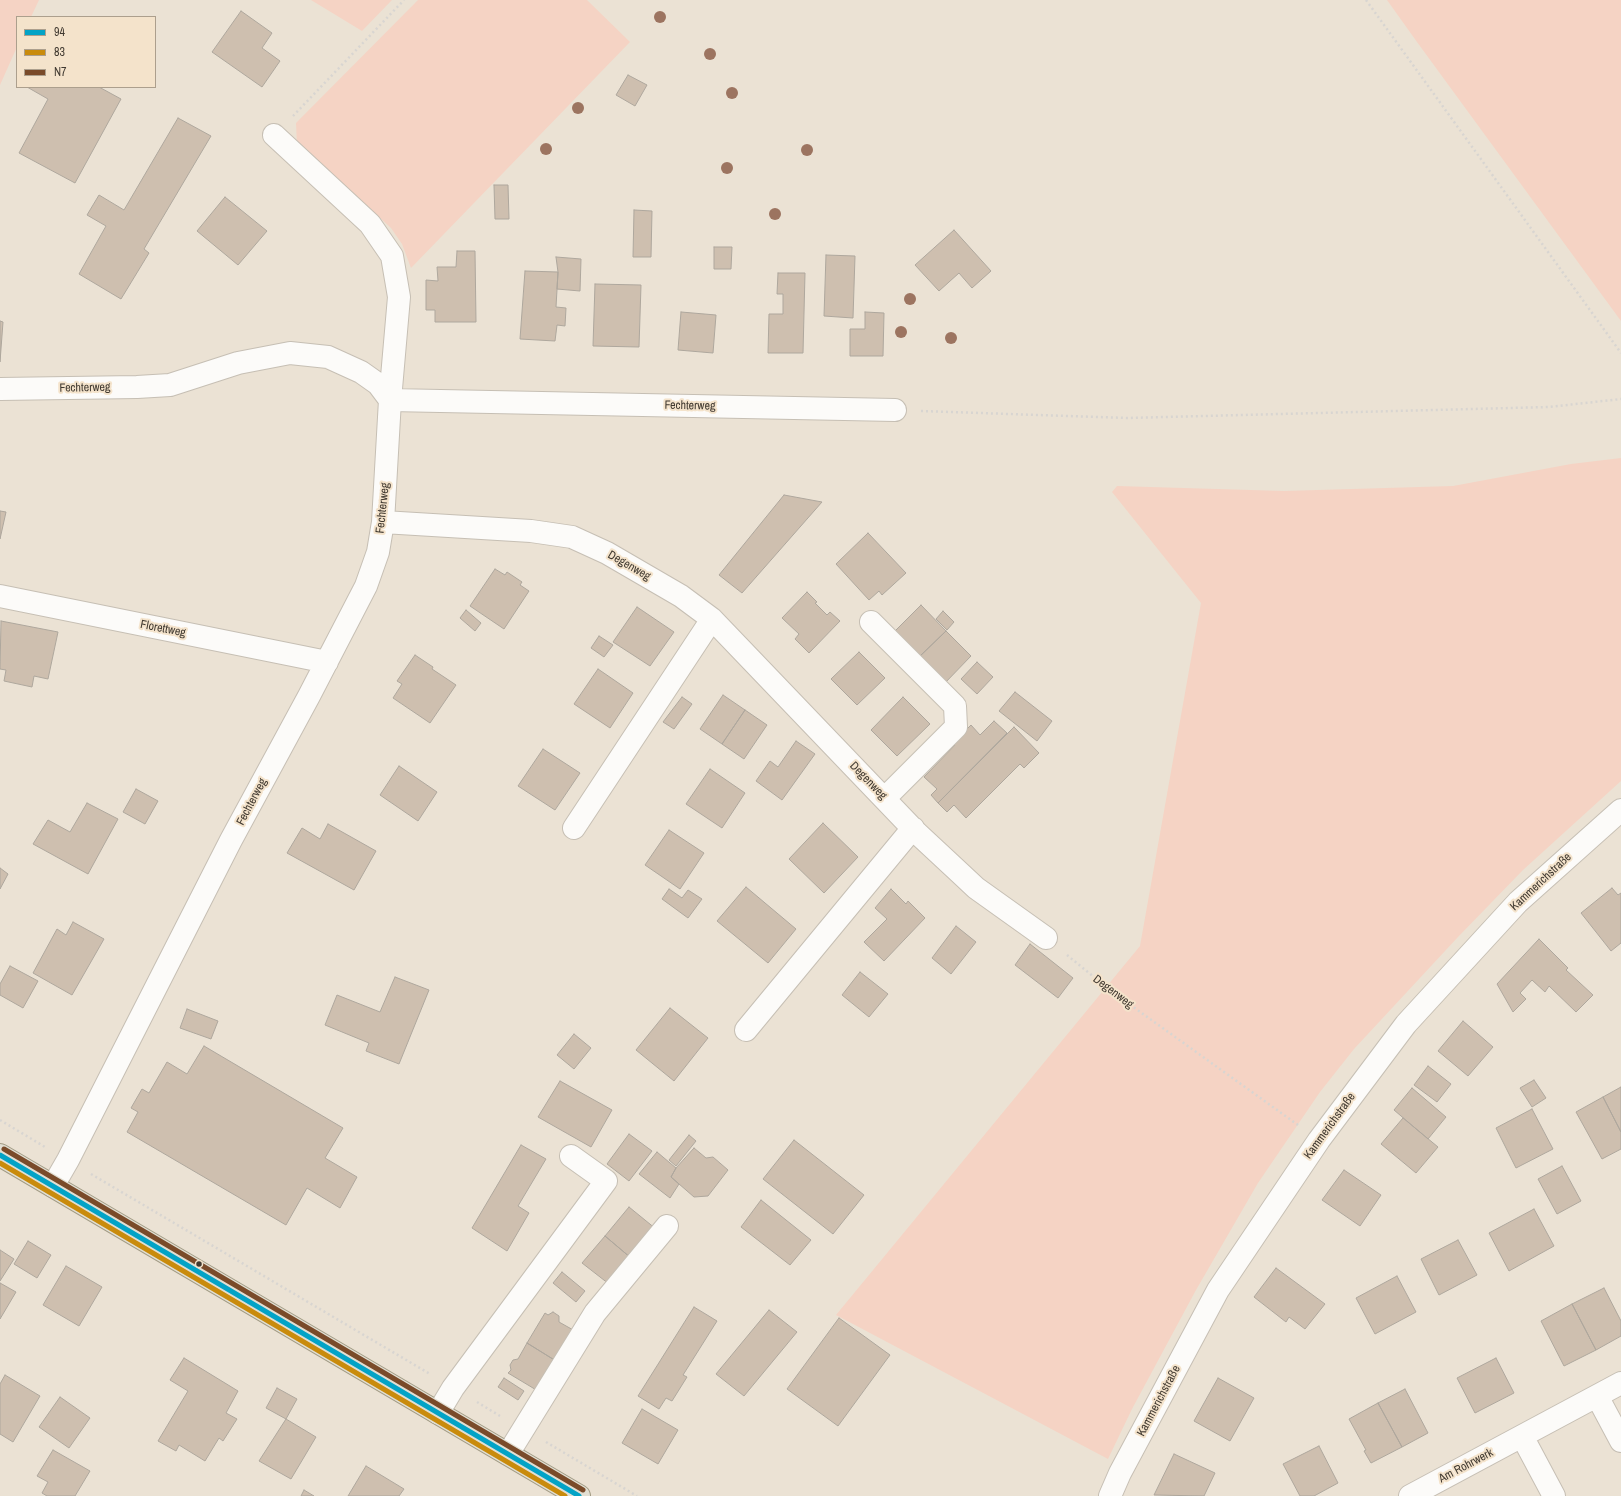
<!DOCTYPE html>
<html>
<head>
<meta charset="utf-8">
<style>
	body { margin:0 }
	#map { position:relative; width:1621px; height:1496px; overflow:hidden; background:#ebe2d4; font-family:"Archivo Narrow",sans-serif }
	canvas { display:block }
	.legend { position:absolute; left:16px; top:16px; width:140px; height:72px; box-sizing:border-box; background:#f4e3cb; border:1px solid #ac9f8d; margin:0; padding:5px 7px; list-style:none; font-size:12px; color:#403930 }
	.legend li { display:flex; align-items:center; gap:8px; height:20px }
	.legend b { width:20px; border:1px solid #ac9f8d }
</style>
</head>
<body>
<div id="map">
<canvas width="1621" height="1496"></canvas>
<ul class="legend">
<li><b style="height:5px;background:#03a3c6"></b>94</li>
<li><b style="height:5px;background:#c98b0c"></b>83</li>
<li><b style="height:5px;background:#7a4b2a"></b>N7</li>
</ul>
</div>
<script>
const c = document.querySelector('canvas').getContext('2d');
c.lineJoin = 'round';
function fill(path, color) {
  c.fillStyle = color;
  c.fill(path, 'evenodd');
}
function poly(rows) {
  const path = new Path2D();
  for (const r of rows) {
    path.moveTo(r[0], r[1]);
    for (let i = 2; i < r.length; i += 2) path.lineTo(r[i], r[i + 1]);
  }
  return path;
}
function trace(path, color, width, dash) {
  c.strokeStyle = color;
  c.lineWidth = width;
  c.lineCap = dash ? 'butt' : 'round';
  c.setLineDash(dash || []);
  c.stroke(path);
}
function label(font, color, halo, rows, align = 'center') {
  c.font = font + ' "Archivo Narrow",sans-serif';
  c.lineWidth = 4;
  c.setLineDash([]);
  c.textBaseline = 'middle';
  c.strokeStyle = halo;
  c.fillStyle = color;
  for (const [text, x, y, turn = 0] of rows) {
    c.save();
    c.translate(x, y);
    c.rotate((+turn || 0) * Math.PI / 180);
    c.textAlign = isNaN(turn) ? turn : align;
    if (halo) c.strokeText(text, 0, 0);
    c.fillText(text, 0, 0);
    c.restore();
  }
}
fill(poly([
	[0,0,39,0,31,17,17,17,17,47,0,85],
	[311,0,392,0,362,31],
	[418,0,587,0,630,42,411,268,402,244,391,228,348,188,323,169,297,145,296,123],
	[1387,0,1621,0,1621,321,1417,42],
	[1621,458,1621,781,1523,870,1458,937,1354,1049,1320,1092,1258,1183,1196,1290,1132,1409,1108,1459,836,1315,1140,946,1201,603,1112,492,1117,486,1284,491,1453,486,1571,464]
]), '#f5d3c4');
const building = poly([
	[241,11,272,33,262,48,280,61,262,87,212,52,241,11],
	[628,75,647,85,635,106,616,95,628,75],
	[27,87,99,87,121,99,75,183,19,153,48,99,27,87],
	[178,118,211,136,144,249,149,253,121,299,79,274,106,226,87,215,99,195,124,210,178,118],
	[494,185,508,185,509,219,495,219,494,185],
	[225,197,267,231,238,265,197,231,225,197],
	[634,210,652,211,651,257,633,257,634,210],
	[954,230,991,271,972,288,959,273,939,291,915,265,954,230],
	[714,247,732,247,731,269,714,269,714,247],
	[457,251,475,251,476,322,435,322,435,310,426,310,426,280,438,281,437,267,456,267,457,251],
	[826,255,855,256,853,318,824,316,826,255],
	[556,257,581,259,580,291,557,289,558,272,556,257],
	[525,271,558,272,556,307,566,308,565,326,557,325,555,341,520,339,525,271],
	[778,273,805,273,803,353,768,353,769,314,783,314,783,294,777,294,778,273],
	[595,284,641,285,639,347,593,346,595,284],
	[681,312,716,315,713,353,678,350,681,312],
	[865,312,884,313,883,356,850,356,850,329,865,329,865,312],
	[0,321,3,322,0,362,0,321],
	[784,495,822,502,742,593,719,575,784,495],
	[0,511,6,512,0,539,0,511],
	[868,533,906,573,882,595,879,591,869,600,836,564,868,533],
	[495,569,505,575,507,572,522,582,520,585,529,591,504,629,470,606,495,569],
	[807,592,817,602,815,603,827,615,830,612,840,621,809,653,795,639,799,634,782,618,807,592],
	[921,605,946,631,918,658,893,633,921,605],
	[637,607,674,632,650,666,613,642,637,607],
	[466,610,481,623,475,631,460,618,466,610],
	[943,611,954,622,947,630,936,619,943,611],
	[1,621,58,632,48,679,34,676,32,687,4,681,6,670,0,669,1,621],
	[946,631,971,656,943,685,918,658,946,631],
	[599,636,613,645,604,657,591,648,599,636],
	[859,652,885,678,857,705,831,679,859,652],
	[415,655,433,667,432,669,456,685,430,723,393,698,402,684,397,681,415,655],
	[977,662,993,677,977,694,961,679,977,662],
	[598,669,633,693,610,728,574,704,598,669],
	[1015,692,1052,721,1037,741,999,711,1015,692],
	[723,695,745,710,722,744,700,729,723,695],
	[682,697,692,704,674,729,663,722,682,697],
	[903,697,930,724,897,756,871,730,903,697],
	[745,710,767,725,744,759,722,744,745,710],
	[994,721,1007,733,938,803,931,795,937,789,924,777,955,745,953,743,971,725,980,735,994,721],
	[1014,727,1039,753,1024,768,1020,764,966,818,954,805,947,812,938,803,1014,727],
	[796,741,815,754,782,800,756,781,770,761,778,767,796,741],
	[543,749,580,773,555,810,518,786,543,749],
	[399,766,437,792,418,821,380,795,399,766],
	[710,769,745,793,722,828,686,804,710,769],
	[136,789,158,801,145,824,123,812,136,789],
	[87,803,118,819,88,874,33,844,48,820,70,832,87,803],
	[823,823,858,857,824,893,789,859,823,823],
	[328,824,376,851,354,890,287,853,302,828,320,839,328,824],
	[669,830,704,853,680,889,645,865,669,830],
	[0,868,8,874,0,889,0,868],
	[746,887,796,929,768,963,717,921,746,887],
	[1612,888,1618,895,1621,893,1621,943,1611,951,1581,913,1612,888],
	[669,889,682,898,688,890,702,899,688,918,662,899,669,889],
	[891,889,906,904,908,901,925,918,884,961,864,942,887,919,875,908,891,889],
	[73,922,104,939,72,995,33,973,57,929,66,935,73,922],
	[956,926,976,942,951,974,932,958,956,926],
	[1539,939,1568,968,1566,970,1593,995,1576,1012,1549,986,1545,992,1532,980,1520,993,1526,999,1513,1012,1497,984,1539,939],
	[1030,944,1073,978,1058,998,1015,965,1030,944],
	[10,966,38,981,23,1008,0,995,0,984,10,966],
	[860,972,888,994,869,1017,842,995,860,972],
	[395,977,429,990,399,1064,366,1051,369,1043,325,1025,337,995,380,1012,395,977],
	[670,1008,708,1038,674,1081,636,1050,670,1008],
	[187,1009,218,1021,211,1039,180,1028,187,1009],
	[1463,1021,1493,1047,1468,1076,1438,1051,1463,1021],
	[574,1034,591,1048,574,1069,557,1055,574,1034],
	[204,1046,343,1128,325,1158,357,1177,340,1208,307,1188,286,1225,127,1132,138,1112,131,1108,142,1089,149,1093,167,1062,187,1074,204,1046],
	[1428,1066,1451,1084,1437,1102,1414,1085,1428,1066],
	[1534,1080,1546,1098,1532,1107,1520,1088,1534,1080],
	[560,1081,612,1110,591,1147,538,1117,560,1081],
	[1621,1087,1621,1132,1603,1097,1621,1087],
	[1412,1088,1446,1117,1428,1139,1394,1110,1412,1088],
	[1603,1097,1621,1132,1621,1149,1602,1159,1576,1112,1603,1097],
	[1532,1109,1553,1149,1516,1168,1496,1128,1532,1109],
	[1403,1118,1438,1147,1416,1173,1381,1144,1403,1118],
	[629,1134,652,1151,629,1181,607,1164,629,1134],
	[689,1135,696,1141,676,1166,669,1160,689,1135],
	[794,1140,864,1195,833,1234,763,1179,794,1140],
	[521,1145,546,1159,518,1206,529,1213,507,1251,472,1228,521,1145],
	[694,1148,706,1158,713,1157,728,1170,708,1196,694,1197,671,1177,676,1168,694,1148],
	[657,1152,676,1168,671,1177,679,1184,670,1198,639,1174,657,1152],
	[1562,1166,1581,1201,1557,1214,1538,1179,1562,1166],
	[1344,1170,1381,1195,1360,1226,1322,1200,1344,1170],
	[761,1200,811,1240,790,1265,741,1227,761,1200],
	[629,1207,656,1229,631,1258,605,1236,629,1207],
	[1534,1209,1554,1246,1509,1271,1489,1233,1534,1209],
	[605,1236,631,1258,609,1284,582,1263,605,1236],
	[1458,1240,1477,1275,1439,1295,1421,1259,1458,1240],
	[28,1241,51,1255,37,1278,14,1264,28,1241],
	[0,1250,14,1259,0,1281,0,1250],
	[66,1266,102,1287,79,1326,43,1305,66,1266],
	[1276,1268,1325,1304,1305,1329,1289,1317,1286,1322,1254,1297,1276,1268],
	[562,1272,585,1291,576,1302,553,1283,562,1272],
	[1397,1276,1416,1312,1375,1334,1356,1298,1397,1276],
	[0,1283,16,1292,0,1319,0,1283],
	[1604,1288,1621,1321,1621,1336,1596,1350,1572,1304,1604,1288],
	[1572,1304,1596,1350,1564,1366,1541,1321,1572,1304],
	[694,1307,717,1321,683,1375,687,1377,672,1401,666,1398,659,1409,638,1396,694,1307],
	[769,1310,797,1332,744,1396,716,1374,769,1310],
	[553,1312,559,1316,559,1322,575,1331,556,1361,527,1343,545,1313,548,1315,553,1312],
	[839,1318,890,1355,838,1426,787,1389,839,1318],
	[527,1343,556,1361,538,1391,508,1373,511,1370,510,1365,513,1360,518,1359,527,1343],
	[184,1358,238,1391,226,1413,237,1419,223,1441,219,1438,205,1461,179,1445,176,1451,158,1441,188,1391,170,1380,184,1358],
	[1496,1358,1514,1393,1475,1413,1457,1378,1496,1358],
	[5,1375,40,1396,13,1442,0,1434,0,1384,5,1375],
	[504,1378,524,1391,518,1400,498,1387,504,1378],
	[1218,1378,1254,1398,1230,1441,1194,1421,1218,1378],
	[277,1388,297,1399,286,1419,266,1408,277,1388],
	[1405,1389,1428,1433,1402,1447,1378,1403,1405,1389],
	[60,1397,90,1418,69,1448,39,1427,60,1397],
	[1378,1403,1402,1447,1371,1463,1364,1451,1366,1450,1349,1419,1378,1403],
	[642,1409,678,1430,658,1464,622,1443,642,1409],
	[286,1419,316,1437,291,1479,259,1461,286,1419],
	[1319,1446,1338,1483,1314,1496,1300,1496,1283,1464,1319,1446],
	[53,1450,90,1471,75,1496,47,1496,42,1493,48,1482,37,1476,53,1450],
	[1174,1454,1215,1473,1204,1496,1154,1495,1174,1454],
	[366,1466,404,1489,399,1496,348,1496,366,1466],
	[304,1490,314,1496,301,1496,304,1490]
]);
fill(building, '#cebfaf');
trace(building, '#aea79d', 1);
const minor = poly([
	[0,389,137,387,170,385,238,363,290,353,328,357,361,372,378,384,390,400],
	[390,400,895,410],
	[383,522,531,531,572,537,607,553,681,596,712,619,917,833,960,873,976,888,1046,938],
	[0,596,327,662],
	[871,622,955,706,956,727,885,798],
	[574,828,712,619],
	[746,1030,913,828],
	[53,1186,68,1160,231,840,309,696,366,586,378,552,383,522,390,400,399,297,392,256,370,224,274,135],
	[1597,1396,1621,1441],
	[438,1413,453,1388,606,1181,571,1156],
	[1522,1436,1554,1496],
	[508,1454,595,1313,667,1226],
	[1110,1496,1120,1473,1218,1290,1319,1140,1406,1024,1518,902,1621,810],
	[1410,1496,1621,1383]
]);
const major = poly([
	[0,1155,579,1496]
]);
trace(minor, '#c6bfb4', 24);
trace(major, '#a29b84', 24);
trace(poly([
	[1366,0,1621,353],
	[293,116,404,0],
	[921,411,1127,418,1549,407,1621,399],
	[1067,955,1111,991,1298,1125],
	[0,1120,45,1147],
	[91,1174,430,1374],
	[477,1402,500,1416],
	[546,1442,637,1496]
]), '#d8d5d1', 2.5, [2, 3]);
trace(minor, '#fcfbf9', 22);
trace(major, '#e2dfd3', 22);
trace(poly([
	[0,1155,579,1496]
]), '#03a3c6', 5);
trace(poly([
	[0,1163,565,1496]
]), '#c98b0c', 5);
trace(poly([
	[4,1149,583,1490]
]), '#7a4b2a', 5);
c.fillStyle = '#9c7460';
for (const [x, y] of [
	[660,17],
	[710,54],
	[732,93],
	[578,108],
	[546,149],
	[807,150],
	[727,168],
	[775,214],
	[910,299],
	[901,332],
	[951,338]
]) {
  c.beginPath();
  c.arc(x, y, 6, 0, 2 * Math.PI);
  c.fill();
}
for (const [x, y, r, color] of [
	[199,1264,3.5,"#403930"]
]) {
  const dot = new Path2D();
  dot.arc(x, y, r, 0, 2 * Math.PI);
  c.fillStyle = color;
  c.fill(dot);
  trace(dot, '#f4e3cb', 1.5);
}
label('12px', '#403930', '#f4e3cb', [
	["Fechterweg",85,388,-1],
	["Fechterweg",690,406,1],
	["Fechterweg",383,508,-84],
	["Degenweg",629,566,30],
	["Florettweg",163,629,11],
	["Degenweg",868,781,46],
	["Fechterweg",252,802,-62],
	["Kammerichstraße",1541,882,-43],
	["Degenweg",1113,992,37],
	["Kammerichstraße",1330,1126,-54],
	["Kammerichstraße",1159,1401,-62],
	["Am Rohrwerk",1466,1466,-28]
]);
</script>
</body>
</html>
